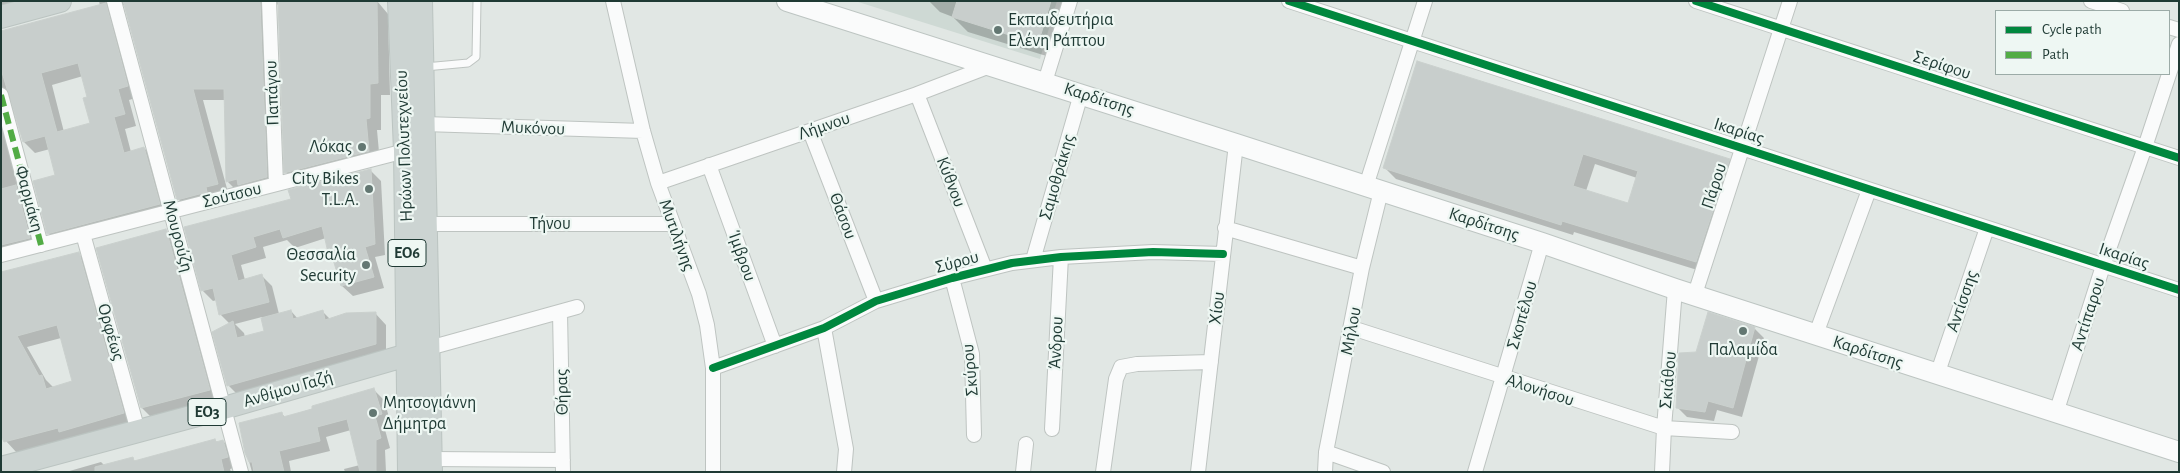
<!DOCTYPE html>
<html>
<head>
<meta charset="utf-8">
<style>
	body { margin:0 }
	#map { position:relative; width:2180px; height:473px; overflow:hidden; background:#e1e7e4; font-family:"Alegreya Sans",sans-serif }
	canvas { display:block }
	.frame { position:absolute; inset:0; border:2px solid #1f3a34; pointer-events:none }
	.legend { position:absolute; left:1995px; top:10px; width:175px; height:65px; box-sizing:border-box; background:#eef7f3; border:1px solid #9baba7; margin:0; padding:6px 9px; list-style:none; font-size:15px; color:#1f3a34 }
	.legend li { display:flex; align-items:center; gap:10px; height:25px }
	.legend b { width:25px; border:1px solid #9baba7 }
</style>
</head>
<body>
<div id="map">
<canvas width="2180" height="473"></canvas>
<div class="frame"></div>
<ul class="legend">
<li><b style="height:6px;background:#00873e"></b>Cycle path</li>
<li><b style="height:6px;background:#52ac45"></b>Path</li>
</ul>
</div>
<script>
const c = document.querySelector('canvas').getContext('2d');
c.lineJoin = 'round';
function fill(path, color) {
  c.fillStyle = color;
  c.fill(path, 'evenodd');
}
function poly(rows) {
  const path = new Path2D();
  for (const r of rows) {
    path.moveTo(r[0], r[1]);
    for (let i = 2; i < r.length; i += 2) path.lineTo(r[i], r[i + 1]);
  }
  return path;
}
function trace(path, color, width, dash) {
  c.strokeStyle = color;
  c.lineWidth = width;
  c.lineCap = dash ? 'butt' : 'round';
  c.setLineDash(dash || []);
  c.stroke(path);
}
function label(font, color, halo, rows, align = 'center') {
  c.font = font + ' "Alegreya Sans",sans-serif';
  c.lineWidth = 4.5;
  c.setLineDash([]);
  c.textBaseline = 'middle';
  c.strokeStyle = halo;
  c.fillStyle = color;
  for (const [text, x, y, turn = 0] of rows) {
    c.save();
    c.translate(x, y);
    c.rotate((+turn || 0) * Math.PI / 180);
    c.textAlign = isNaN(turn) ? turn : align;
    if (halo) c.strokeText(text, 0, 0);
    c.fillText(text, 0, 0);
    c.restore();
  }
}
fill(poly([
	[855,1,1057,1,1040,59]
]), '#ced9d4');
fill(poly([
	[1,1,46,1,1,13],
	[99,1,377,1,388,14,390,95,381,95,381,130,377,130,380,163,297,184,286,172,279,4,276,5,278,189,239,193,227,181,226,100,203,100,229,196,190,211,178,199,125,5,120,6,139,97,129,100,136,126,125,129,131,152,144,148,156,160,170,215,60,245,48,233,57,176,50,149,35,153,24,142,11,98,4,104,41,249,1,260,1,32,100,6],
	[83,76,89,98,92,124,64,132,52,85],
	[929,1,1070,1,1053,58,968,32,953,17,940,12],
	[1417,62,1729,160,1740,171,1707,273,1574,232,1573,235,1396,179,1385,168],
	[1595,164,1637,178,1628,205,1586,191],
	[370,170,381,181,385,255,375,257,384,288,353,296,342,286,335,261,330,256,326,238,295,248,287,240,263,247,266,258,241,265,245,280,261,275,272,286,279,314,291,311,298,319,323,312,330,319,375,313,386,325,386,355,239,396,228,385,230,324,220,314,217,300,213,301,202,290,186,228,292,200],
	[262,317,265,332,245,337,244,333,235,324],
	[166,230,177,242,220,401,153,419,142,408,98,249],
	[79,254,90,266,135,425,17,453,6,441,1,273],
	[61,338,74,382,54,388,46,380,27,347],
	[1708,314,1755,329,1764,338,1742,417,1717,410,1714,421,1687,417,1677,407,1697,354],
	[374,390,384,400,391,424,384,426,390,448,385,450,386,472,345,472,344,469,360,465,351,430,326,437,330,451,289,461,291,472,252,472,242,436,281,413,285,417],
	[215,440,218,443,223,441,233,452,237,467,230,469,231,472,66,472,101,462,105,466,132,459,135,461]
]), '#0003');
const building = poly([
	[123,1,260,1,267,177,238,185,237,179,226,182,224,89,193,89,218,184,206,187,207,192,177,200,123,1],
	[278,1,377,1,378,83,370,84,370,118,366,119,369,151,284,173,278,1],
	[957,1,1051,1,1038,44,952,17,957,1],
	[106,3,128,86,118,89,125,114,114,117,124,153,144,147,160,204,47,234,33,181,55,175,45,136,23,142,1,69,1,31,106,3],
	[78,63,87,97,83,98,90,123,57,132,41,73,78,63],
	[1417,61,1730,159,1696,262,1562,221,1561,225,1383,168,1417,61],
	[1583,154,1638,171,1628,203,1573,186,1583,154],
	[371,169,375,244,365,247,374,277,341,286,332,256,329,257,322,226,283,238,280,229,253,237,256,247,231,255,238,281,262,274,269,302,219,315,213,288,201,291,184,227,291,199,288,190,371,169],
	[16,185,30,238,1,245,1,189,16,185],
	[166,229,210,390,141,408,96,248,166,229],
	[79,252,124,413,59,432,58,428,4,442,1,436,1,272,79,252],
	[57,325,72,381,46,389,42,375,39,376,17,336,57,325],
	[291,310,293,319,323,310,325,320,346,313,376,312,376,344,227,386,212,332,233,321,237,338,264,331,261,318,291,310],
	[1708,312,1755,327,1733,408,1708,401,1705,412,1676,408,1679,353,1696,352,1708,312],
	[374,388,382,414,375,416,381,438,376,440,376,472,360,472,347,419,317,427,320,441,279,451,284,472,254,472,252,462,249,462,245,453,239,423,282,412,283,417,312,409,312,406,374,388],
	[215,439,216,442,223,440,228,457,221,459,224,472,95,472,95,467,133,457,134,461,215,439]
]);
fill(building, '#c8cecc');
trace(building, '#cad0cd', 1);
const service = poly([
	[425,67,468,63,476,57,477,1]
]);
const minor = poly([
	[114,1,241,472],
	[269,1,276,184],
	[613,1,643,131,658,183,699,294,707,325,713,368,713,472],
	[1289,1,2179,290],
	[1696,1,2179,158],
	[2091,1,2122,11],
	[2169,27,2179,30],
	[1045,82,1070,1],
	[917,94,985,269],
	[1,95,41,245],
	[424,124,643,131],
	[810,131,876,301],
	[709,165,775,346],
	[658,183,917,94,990,66],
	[1366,186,1425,1],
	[426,224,673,224],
	[1225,228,1362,268],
	[83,234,138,431],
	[1,255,405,151],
	[1033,260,1081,94],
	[952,278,972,354,974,435],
	[1695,294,1790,1],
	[560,312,563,472],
	[824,328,846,449,844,472],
	[1352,328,1664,428,1732,432],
	[1816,334,1869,190],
	[429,348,577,307],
	[713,368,824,328,876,301,952,278,1012,263,1061,257,1153,252,1223,254],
	[1937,375,1987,228],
	[2056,413,2103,266,2145,147,2179,44],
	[1052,429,1061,257],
	[1326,452,1383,472],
	[431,459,563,460],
	[1023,472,1026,444],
	[1103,472,1116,379,1121,367,1137,364,1211,362],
	[1198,472,1236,144],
	[1325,472,1326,452,1362,268,1381,191],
	[1475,472,1542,243],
	[1662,472,1664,428,1675,289]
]);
const secondary = poly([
	[787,1,1236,144,1542,243,1675,289,2179,452]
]);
const primary = poly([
	[399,1,405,151,409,472],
	[421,1,431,472],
	[1,17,60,1],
	[1,468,224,408,421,351]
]);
trace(service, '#bec4c1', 9);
trace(minor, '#bec4c1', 16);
trace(secondary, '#bdc5c2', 22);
trace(primary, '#bbc4c1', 24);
trace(service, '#fafbfb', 7);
trace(minor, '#fafbfb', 14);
trace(secondary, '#fafbfb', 20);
trace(primary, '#ccd4d2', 22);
trace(poly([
	[1,95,41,245]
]), '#52ac45', 6, [12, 6]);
trace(poly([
	[1289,1,2179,290],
	[1696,1,2179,158],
	[713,368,824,328,876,301,952,278,1012,263,1061,257,1153,252,1223,254]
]), '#00873e', 8);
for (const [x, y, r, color] of [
	[998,30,5,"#637772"],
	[362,147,5,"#637772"],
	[369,189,5,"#637772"],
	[366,265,5,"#637772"],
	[1743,331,5,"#637772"],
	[373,413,5,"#637772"]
]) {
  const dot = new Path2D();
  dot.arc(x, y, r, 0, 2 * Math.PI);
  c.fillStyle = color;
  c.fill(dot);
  trace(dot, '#eef7f3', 2);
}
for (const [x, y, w] of [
	[407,253,38],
	[207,412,38]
]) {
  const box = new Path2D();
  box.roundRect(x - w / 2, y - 13.5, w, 27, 4);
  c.fillStyle = '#eef7f3';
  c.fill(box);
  trace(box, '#1f3a34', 1);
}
label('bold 16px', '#1f3a34', null, [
	["ΕΟ6",407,253],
	["ΕΟ3",207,412]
]);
label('18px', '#1f3a34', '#eef7f3', [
	["Εκπαιδευτήρια",1008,20,"left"],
	["Ελένη Ράπτου",1008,41,"left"],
	["Λόκας",352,147],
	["City Bikes",359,179],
	["T.L.A.",359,200],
	["Θεσσαλία",356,255],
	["Security",356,276],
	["Παλαμίδα",1743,350,"center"],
	["Μητσογιάννη",383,403,"left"],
	["Δήμητρα",383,424,"left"]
], 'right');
label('18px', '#1f3a34', '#eef7f3', [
	["Σερίφου",1942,65,18],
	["Παπάγου",272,93,-92],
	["Καρδίτσης",1099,99,18],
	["Λήμνου",824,126,-19],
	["Μυκόνου",533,128,2],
	["Ικαρίας",1739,131,18],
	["Ηρώων Πολυτεχνείου",404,146,-92],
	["Σαμοθράκης",1057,177,-74],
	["Κύθνου",951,182,69],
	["Πάρου",1714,186,-72],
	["Σούτσου",232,195,-14],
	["Φαρμάκη",29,199,75],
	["Θάσου",843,216,69],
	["Τήνου",550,224],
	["Καρδίτσης",1484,224,18],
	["Μυτιλήνης",677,235,70],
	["Μουρούζη",178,236,75],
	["Ίμβρου",742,256,70],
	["Ικαρίας",2124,256,18],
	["Σύρου",957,262,-15],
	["Αντίσσης",1962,301,-71],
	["Χίου",1217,308,-83],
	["Αντίπαρου",2088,314,-72],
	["Σκοπέλου",1522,315,-74],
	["Μήλου",1351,331,-79],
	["Ορφέως",111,332,74],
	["Άνδρου",1056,343,-87],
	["Καρδίτσης",1868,352,18],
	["Σκύρου",970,370,-95],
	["Σκιάθου",1668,380,-85],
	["Ανθίμου Γαζή",288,389,-16],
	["Αλονήσου",1540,390,18],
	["Θήρας",562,392,-91]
]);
</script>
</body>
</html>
